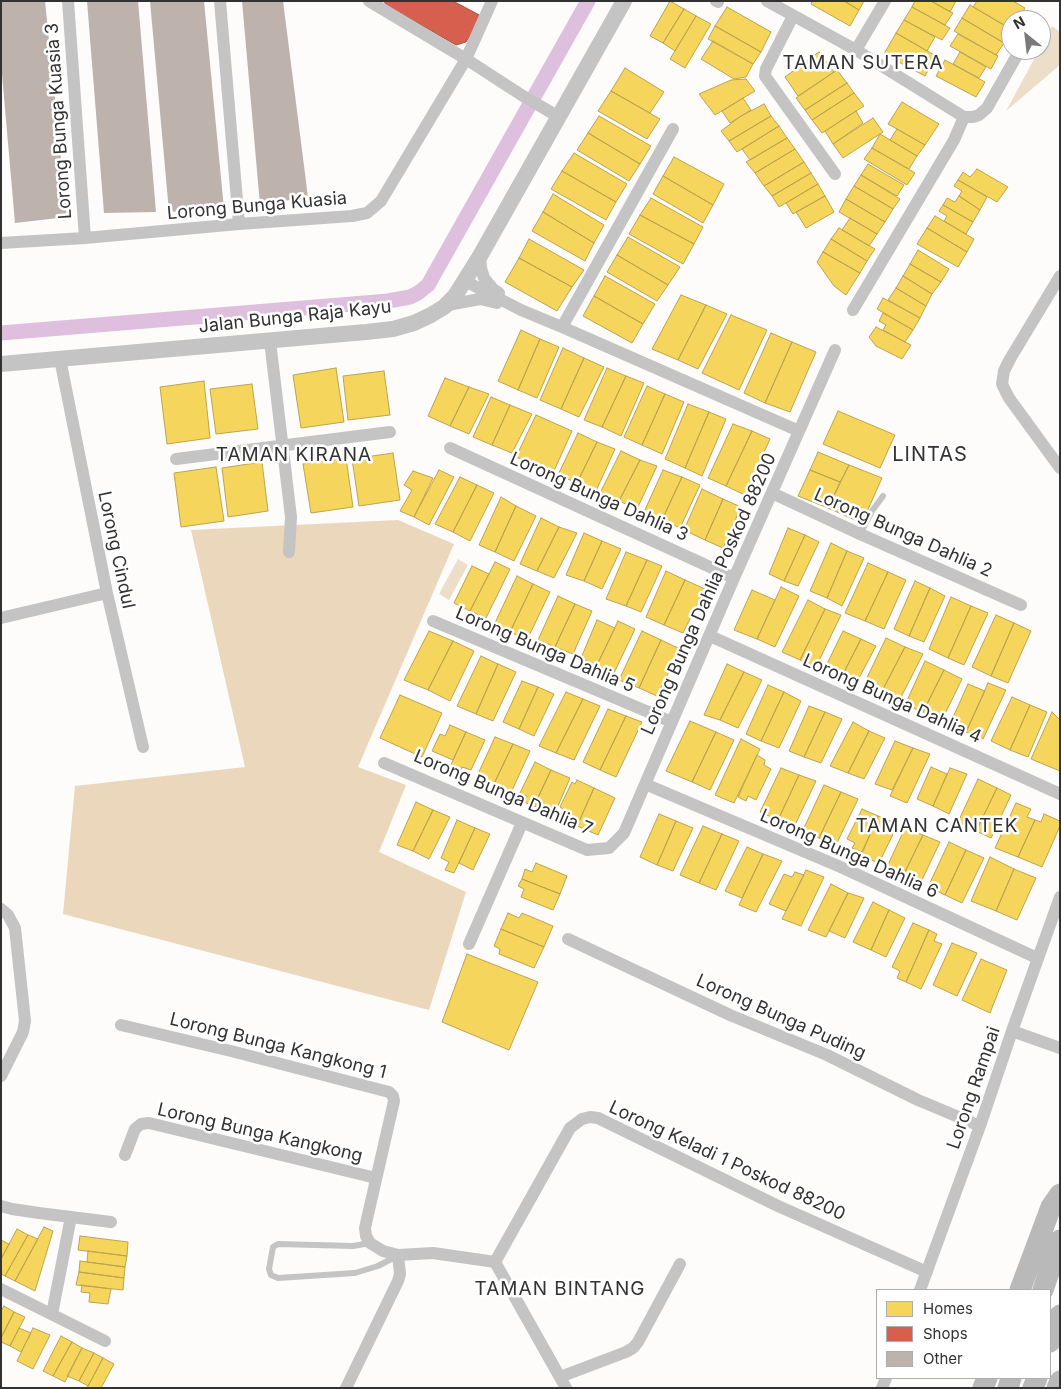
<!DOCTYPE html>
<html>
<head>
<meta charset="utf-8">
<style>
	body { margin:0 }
	#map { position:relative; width:1061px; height:1389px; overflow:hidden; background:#fefbfb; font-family:Inter,sans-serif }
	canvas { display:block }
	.frame { position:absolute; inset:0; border:2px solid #333232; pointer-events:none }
	.legend { position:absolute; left:876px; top:1289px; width:175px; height:90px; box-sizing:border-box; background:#fff; border:1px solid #adadad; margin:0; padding:6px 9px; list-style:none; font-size:15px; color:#333232 }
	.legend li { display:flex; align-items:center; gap:10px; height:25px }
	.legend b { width:25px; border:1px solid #adadad }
	.north { position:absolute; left:1001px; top:10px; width:50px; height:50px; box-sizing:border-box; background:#fff; border:1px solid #adadad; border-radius:50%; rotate:331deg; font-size:14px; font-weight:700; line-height:20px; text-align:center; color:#333232 }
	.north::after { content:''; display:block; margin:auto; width:18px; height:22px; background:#7a7878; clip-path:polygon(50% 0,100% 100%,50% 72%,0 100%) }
</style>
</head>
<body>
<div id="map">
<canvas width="1061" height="1389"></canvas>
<div class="frame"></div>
<ul class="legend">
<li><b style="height:14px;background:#f6d55c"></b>Homes</li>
<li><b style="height:14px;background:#d6604d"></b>Shops</li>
<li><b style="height:14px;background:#beb2ad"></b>Other</li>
</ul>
<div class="north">N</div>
</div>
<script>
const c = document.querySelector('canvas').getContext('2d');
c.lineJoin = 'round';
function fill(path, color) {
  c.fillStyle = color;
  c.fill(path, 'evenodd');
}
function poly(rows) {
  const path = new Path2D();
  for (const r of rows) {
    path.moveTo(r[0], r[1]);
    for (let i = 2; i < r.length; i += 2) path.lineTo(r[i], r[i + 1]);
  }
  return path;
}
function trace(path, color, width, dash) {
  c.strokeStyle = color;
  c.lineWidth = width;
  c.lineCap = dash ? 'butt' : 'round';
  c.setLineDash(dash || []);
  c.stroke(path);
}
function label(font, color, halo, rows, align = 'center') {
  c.font = font + ' Inter,sans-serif';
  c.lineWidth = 5;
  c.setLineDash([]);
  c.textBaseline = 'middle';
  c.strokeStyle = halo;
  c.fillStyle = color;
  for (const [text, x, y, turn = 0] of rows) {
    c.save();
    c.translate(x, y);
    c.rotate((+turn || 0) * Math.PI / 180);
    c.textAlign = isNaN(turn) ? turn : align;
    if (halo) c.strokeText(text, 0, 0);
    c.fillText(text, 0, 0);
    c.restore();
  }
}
fill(poly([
	[1052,26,1060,32,1060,65,1006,111,1039,50,1041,50,1041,46],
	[458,559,468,565,449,600,439,594]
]), '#eddeca');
fill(poly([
	[398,520,454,544,358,767,406,785,379,852,466,892,429,1010,63,914,75,786,245,767,191,530]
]), '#ebd7bc');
const homes = poly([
	[670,1,684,9,663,43,650,36,670,1],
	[812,1,844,1,859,10,850,26,811,4,812,1],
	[844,1,864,1,859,10,844,1],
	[915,1,931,1,953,13,945,25,912,7,915,1],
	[931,1,956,1,950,12,931,1],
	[977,1,1013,1,1025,8,1018,20,1011,20,1011,29,973,7,977,1],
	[970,5,1011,29,1004,43,962,18,970,5],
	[727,7,771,32,761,52,715,26,727,7],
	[912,7,950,28,942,40,904,20,912,7],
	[684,9,696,16,675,51,663,43,684,9],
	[696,16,711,24,685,68,670,59,696,16],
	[962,18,1004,43,996,55,954,31,962,18],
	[904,20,935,37,927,51,896,33,904,20],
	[715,26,761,52,753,64,708,39,715,26],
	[896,33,936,56,925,76,884,54,896,33],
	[958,34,998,56,991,69,950,46,958,34],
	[713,41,753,64,746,77,734,79,701,59,713,41],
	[819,52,834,72,798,96,785,77,819,52],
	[960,52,986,67,979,78,953,64,960,52],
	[945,60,985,82,976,97,936,76,945,60],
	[625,68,664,92,650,113,611,91,625,68],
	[837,70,847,83,805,110,796,98,837,70],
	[746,79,755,91,715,115,699,94,731,80,746,79],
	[847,83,854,93,812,120,805,110,847,83],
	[611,91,660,119,647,139,598,111,611,91],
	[854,93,864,106,822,133,812,120,854,93],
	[743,98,751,110,730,123,722,111,743,98],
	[902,102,939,124,925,145,888,124,902,102],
	[764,104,771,116,729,141,721,131,741,116,764,104],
	[856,111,863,123,833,144,825,131,856,111],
	[599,116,651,146,640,164,588,133,599,116],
	[771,116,779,126,737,152,729,141,771,116],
	[873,118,883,132,843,158,833,144,873,118],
	[779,126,787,138,750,160,742,149,779,126],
	[897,129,925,145,917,156,890,140,897,129],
	[588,133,640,164,629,181,577,150,588,133],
	[880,134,917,156,909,169,872,148,880,134],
	[787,138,795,149,755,173,746,162,787,138],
	[872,148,915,173,907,185,864,159,872,148],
	[795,149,804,162,764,186,755,173,795,149],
	[574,153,627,184,616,202,562,171,574,153],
	[674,157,724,184,713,205,663,176,674,157],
	[804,162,811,173,772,196,764,186,804,162],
	[868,164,904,185,897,196,861,175,868,164],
	[977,169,1008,187,997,202,958,180,963,172,970,177,977,169],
	[562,171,616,202,606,220,551,189,562,171],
	[811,173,818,184,779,207,772,196,811,173],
	[861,175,900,199,893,209,854,186,861,175],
	[663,176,713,205,703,223,653,194,663,176],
	[958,180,987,197,980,210,959,196,962,191,954,186,958,180],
	[818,184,825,196,793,214,786,203,818,184],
	[854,186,893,209,885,222,846,199,854,186],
	[553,194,604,225,594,243,543,212,553,194],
	[825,196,834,212,806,228,796,212,825,196],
	[959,196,980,210,973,222,943,205,947,198,955,202,959,196],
	[651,198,703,227,694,244,640,215,651,198],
	[846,199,885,222,877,234,839,212,846,199],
	[943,205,973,222,966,234,944,221,947,216,939,211,943,205],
	[543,212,594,243,585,261,532,231,543,212],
	[640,215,694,244,683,264,629,234,640,215],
	[935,216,974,239,967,252,927,228,935,216],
	[850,218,877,234,869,246,842,230,850,218],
	[839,228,875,249,867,261,831,239,839,228],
	[927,228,967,252,958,267,917,244,927,228],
	[628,237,680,267,668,285,617,255,628,237],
	[529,239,584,270,572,287,519,258,529,239],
	[831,239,867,261,860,273,823,252,831,239],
	[918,250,949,269,941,282,910,264,918,250],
	[823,252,860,273,846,295,834,286,817,262,823,252],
	[617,255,668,285,657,301,607,272,617,255],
	[519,258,572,287,557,311,505,282,519,258],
	[910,264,941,282,932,294,903,276,910,264],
	[605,276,655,304,643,324,594,296,605,276],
	[903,276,932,294,926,306,896,288,903,276],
	[896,288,926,306,920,318,888,300,896,288],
	[681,295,706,305,678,360,652,349,681,295],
	[594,296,643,324,632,343,583,316,594,296],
	[883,298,920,318,913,330,877,309,883,298],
	[706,305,727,314,698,369,678,360,706,305],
	[883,313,913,330,905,342,883,330,886,325,879,321,883,313],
	[731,315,767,330,739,390,702,373,731,315],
	[876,327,911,345,902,359,876,346,869,337,876,327],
	[521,330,540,339,518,390,498,381,521,330],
	[771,333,792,342,765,403,744,393,771,333],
	[540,339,559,347,537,398,518,390,540,339],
	[792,342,816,352,790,412,765,403,792,342],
	[563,348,584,358,561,409,540,400,563,348],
	[584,358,604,367,579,417,561,409,584,358],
	[336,368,344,422,301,428,293,375,336,368],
	[607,368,626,376,602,427,584,420,607,368],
	[384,371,390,415,348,420,343,376,384,371],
	[626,376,644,383,621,436,602,427,626,376],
	[445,378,469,387,450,426,428,416,445,378],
	[204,381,210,438,167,444,160,387,204,381],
	[252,384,258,429,216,434,210,389,252,384],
	[647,386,665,394,642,445,624,437,647,386],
	[469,387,489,394,469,434,450,426,469,387],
	[665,394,684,402,662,454,642,445,665,394],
	[491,397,510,405,492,445,473,437,491,397],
	[688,404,709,412,685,468,665,459,688,404],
	[510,405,532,414,512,453,492,445,510,405],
	[838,411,895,435,880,468,823,444,838,411],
	[709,412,726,419,702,476,685,468,709,412],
	[536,415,572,431,553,473,516,457,536,415],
	[733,424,752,431,726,486,708,478,733,424],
	[752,431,770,439,745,495,726,486,752,431],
	[578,433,597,442,577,483,558,475,578,433],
	[597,442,615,449,596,491,577,483,597,442],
	[621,451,640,460,619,501,600,493,621,451],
	[818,452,849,465,840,482,810,470,818,452],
	[393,453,400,500,359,506,352,459,393,453],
	[346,458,353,507,311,513,303,464,346,458],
	[640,460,657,466,637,509,619,501,640,460],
	[262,462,268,511,228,517,222,468,262,462],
	[849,465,882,478,862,523,828,508,849,465],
	[216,467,224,521,181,527,174,473,216,467],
	[439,470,454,477,429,525,414,517,439,470],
	[663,470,682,477,662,520,644,512,663,470],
	[810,470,840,482,828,508,798,496,810,470],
	[413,471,433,478,414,517,400,511,412,490,404,485,413,471],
	[460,477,477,485,453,532,435,524,460,477],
	[682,477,700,485,680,528,662,520,682,477],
	[477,485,494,493,470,541,453,532,477,485],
	[702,489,723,499,705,540,684,530,702,489],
	[501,497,516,506,495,552,479,545,501,497],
	[723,499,741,507,723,548,705,540,723,499],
	[516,506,536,516,514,561,495,552,516,506],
	[541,518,559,527,537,571,520,564,541,518],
	[559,527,577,533,554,578,537,571,559,527],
	[788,528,805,535,784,581,769,574,788,528],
	[584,533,602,541,584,581,566,575,584,533],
	[805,535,819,542,798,586,784,581,805,535],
	[602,541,621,549,602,589,584,581,602,541],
	[831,543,847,551,827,598,810,591,831,543],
	[847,551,864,558,842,606,827,598,847,551],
	[626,552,647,560,626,606,606,599,626,552],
	[647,560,662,566,641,612,626,606,647,560],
	[495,562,510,569,486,618,470,611,495,562],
	[868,563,888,572,865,621,845,613,868,563],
	[472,566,489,574,470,611,454,603,472,566],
	[666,571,685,580,664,625,646,617,666,571],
	[888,572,906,580,884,629,865,621,888,572],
	[517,576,533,584,510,632,494,625,517,576],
	[685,580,705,589,683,633,664,625,685,580],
	[915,581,930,588,909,636,894,629,915,581],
	[533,584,550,592,527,640,510,632,533,584],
	[781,587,799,596,775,647,757,639,781,587],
	[930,588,945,596,924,642,909,636,930,588],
	[752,590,775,600,757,639,734,630,752,590],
	[558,596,575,604,555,647,538,640,558,596],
	[951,597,971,606,948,658,929,649,951,597],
	[808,600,825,609,800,660,782,652,808,600],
	[575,604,592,611,573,654,555,647,575,604],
	[971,606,988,613,964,665,948,658,971,606],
	[825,609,841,615,816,667,800,660,825,609],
	[996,615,1014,623,991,676,972,667,996,615],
	[597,620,615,628,597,665,581,658,597,620],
	[618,621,635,629,614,673,597,665,618,621],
	[1014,623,1031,631,1008,683,991,676,1014,623],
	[429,631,453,641,428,690,404,680,429,631],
	[642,631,661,640,639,688,619,680,642,631],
	[843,631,861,639,843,674,826,666,843,631],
	[886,638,905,647,881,693,863,686,886,638],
	[861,639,876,646,858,680,843,674,861,639],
	[661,640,680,649,657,696,639,688,661,640],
	[453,641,474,651,450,701,428,690,453,641],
	[905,647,923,654,899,701,881,693,905,647],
	[481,656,498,664,476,714,457,706,481,656],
	[925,661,944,670,923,712,905,705,925,661],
	[498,664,516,672,493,721,476,714,498,664],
	[727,664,744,672,720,720,704,715,727,664],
	[944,670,962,679,942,720,923,712,944,670],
	[744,672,762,680,738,728,720,720,744,672],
	[522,681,538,687,519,729,503,722,522,681],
	[988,683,1006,690,983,739,966,732,988,683],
	[968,684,985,691,966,732,950,724,968,684],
	[768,685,784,692,761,741,746,734,768,685],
	[538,687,554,694,534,736,519,729,538,687],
	[566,692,583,699,556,753,539,746,566,692],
	[784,692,801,701,779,748,761,741,784,692],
	[400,695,442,713,422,757,380,738,400,695],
	[1012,697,1030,705,1010,750,991,741,1012,697],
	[583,699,600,706,574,760,556,753,583,699],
	[1030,705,1047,712,1028,757,1010,750,1030,705],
	[809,706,825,712,804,757,789,751,809,706],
	[608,709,626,716,600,770,583,762,608,709],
	[825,712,842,719,821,763,804,757,825,712],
	[1052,712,1060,720,1060,771,1031,759,1052,712],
	[626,716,642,722,616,777,600,770,626,716],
	[690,721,716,732,692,782,666,771,690,721],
	[853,722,869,731,848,773,830,766,853,722],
	[450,725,466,732,453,760,432,751,440,734,445,736,450,725],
	[869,731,885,738,864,779,848,773,869,731],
	[466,732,485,740,471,770,462,767,460,772,449,769,466,732],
	[716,732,734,740,710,790,692,782,716,732],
	[495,737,513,744,492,788,482,783,484,777,478,774,495,737],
	[741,739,760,749,734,803,715,795,741,739],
	[895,741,913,748,892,790,875,784,895,741],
	[513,744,530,751,510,795,492,788,513,744],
	[913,748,930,754,907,803,890,796,913,748],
	[757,755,765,760,764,765,771,769,756,800,748,796,746,801,738,797,757,755],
	[535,762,551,770,534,806,524,802,527,796,520,793,535,762],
	[931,767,947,774,933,806,917,799,931,767],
	[781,768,799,775,778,820,760,812,781,768],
	[950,768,967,774,949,814,933,806,950,768],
	[551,770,570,778,558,806,554,804,552,808,547,805,545,810,534,806,551,770],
	[799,775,816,781,794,827,778,820,799,775],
	[978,779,997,788,976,831,958,822,978,779],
	[577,780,594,788,577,826,560,817,563,809,560,807,572,782,575,784,577,780],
	[824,785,841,792,819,838,803,830,824,785],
	[594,788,615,798,598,835,577,826,594,788],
	[997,788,1011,795,991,838,976,831,997,788],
	[841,792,858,799,836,845,819,838,841,792],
	[416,802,433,810,413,851,397,845,416,802],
	[1016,803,1031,809,1027,817,1035,820,1018,857,995,848,1016,803],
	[862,809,878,816,862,852,852,848,855,843,847,839,862,809],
	[433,810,450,817,429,859,413,851,433,810],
	[659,814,676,821,657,865,640,857,659,814],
	[1044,814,1060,821,1060,826,1042,867,1018,857,1035,820,1041,822,1044,814],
	[878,816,898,824,879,863,861,856,878,816],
	[457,820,475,828,454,873,445,870,449,862,441,858,457,820],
	[676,821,693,828,673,871,657,865,676,821],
	[703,826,722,834,699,883,680,875,703,826],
	[475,828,490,834,473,870,459,863,475,828],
	[905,828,923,835,903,876,886,869,905,828],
	[722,834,739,841,716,890,699,883,722,834],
	[923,835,940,842,920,884,903,876,923,835],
	[949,842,966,850,945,895,928,887,949,842],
	[747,847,763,854,742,898,725,891,747,847],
	[966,850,984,858,962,903,945,895,966,850],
	[763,854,782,861,756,912,739,905,763,854],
	[990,857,1014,869,996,911,971,901,990,857],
	[536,863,567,876,560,894,522,879,525,869,532,872,536,863],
	[1014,869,1036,878,1017,920,996,911,1014,869],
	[806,870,824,877,801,926,782,919,806,870],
	[795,872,804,875,786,911,769,904,784,874,792,877,795,872],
	[522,879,560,894,553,910,521,897,524,889,518,886,522,879],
	[831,884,848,893,826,937,808,930,831,884],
	[848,893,864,898,845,938,829,931,848,893],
	[873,902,889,910,871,950,853,942,873,902],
	[889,910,905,918,886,957,871,950,889,910],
	[508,913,519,918,522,913,553,926,544,947,501,929,508,913],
	[913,923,929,930,906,982,897,978,900,971,892,967,913,923],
	[501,929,544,947,534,968,499,954,500,949,494,946,501,929],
	[929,930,937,934,934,941,942,944,921,989,906,982,929,930],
	[952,943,977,953,957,996,933,985,952,943],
	[467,954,538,982,509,1050,442,1022,467,954],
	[981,959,1007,970,990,1013,962,1000,981,959],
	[44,1227,53,1231,35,1291,15,1281,44,1227],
	[17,1229,28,1235,5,1276,1,1274,1,1259,17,1229],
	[28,1235,38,1239,15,1281,5,1276,28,1235],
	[80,1236,128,1242,127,1256,78,1250,80,1236],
	[1,1240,9,1244,1,1259,1,1240],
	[88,1251,127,1256,125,1267,87,1262,88,1251],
	[80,1261,125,1267,124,1278,79,1272,80,1261],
	[79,1272,124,1278,123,1290,76,1285,79,1272],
	[82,1285,111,1289,108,1304,89,1302,90,1293,81,1292,82,1285],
	[4,1306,14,1312,1,1338,1,1311,4,1306],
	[14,1312,25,1317,10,1346,1,1342,1,1338,14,1312],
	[19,1328,31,1333,21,1352,10,1346,19,1328],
	[33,1328,50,1335,33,1369,17,1361,33,1328],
	[61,1336,72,1342,53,1376,43,1371,61,1336],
	[72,1342,82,1348,65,1382,53,1376,72,1342],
	[82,1348,94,1353,79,1381,67,1376,82,1348],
	[94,1353,103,1358,88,1386,79,1381,94,1353],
	[103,1358,114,1364,101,1388,87,1388,103,1358]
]);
fill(homes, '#f6d55c');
trace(homes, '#bca44f', 1);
const shops = poly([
	[384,1,453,1,483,17,466,42,456,45,386,5,384,1]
]);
fill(shops, '#d6604d');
trace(shops, '#a55245', 1);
trace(poly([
	[1,333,388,301,410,297,418,293,428,285,588,1]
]), '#dec0de', 15);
fill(poly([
	[1,1,45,1,67,217,15,223,1,63],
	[87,1,138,1,156,212,104,213],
	[150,1,204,1,224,209,169,212],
	[242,1,283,1,308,197,260,205]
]), '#beb2ad');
trace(poly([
	[860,534,872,511,883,496],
	[370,1243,353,1246,278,1244,273,1247,269,1269,271,1275,278,1278,355,1273,378,1266,397,1256]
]), '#c4c4c4', 6);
trace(poly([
	[68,1,85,238],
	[220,1,239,224],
	[369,1,466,59,523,96,559,117],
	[716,1,718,2],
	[767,1,856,50,964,117,973,117,979,115,987,108,1020,50],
	[793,16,766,69,765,76,835,174],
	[856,50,885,1],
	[1,243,85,238,239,224,352,216,367,213,381,201,466,59,492,1],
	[480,256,481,268,484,278,493,289,499,293],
	[1060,276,1010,359,1004,371,1002,384,1009,398,1060,468],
	[465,281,521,310,562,327,799,431],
	[444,307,453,304,480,299,497,303],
	[853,310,954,140,964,117],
	[562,327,673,129],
	[270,341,291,517,289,552],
	[60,359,107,593,143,747],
	[450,448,734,578],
	[176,459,390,432],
	[772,493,860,534,1021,605],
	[1,618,107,593],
	[433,621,672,722],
	[710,636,1060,794],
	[384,763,587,850,609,848,624,833,734,578,835,350],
	[645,784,843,868,1037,958],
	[1,909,8,915,15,928,25,1021,23,1032,1,1076],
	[568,939,730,1015,827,1055,918,1100,980,1126],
	[469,944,522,823],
	[121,1025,231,1051,389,1092,393,1096,394,1101,367,1219,365,1228,366,1236,370,1243,383,1251,398,1255,433,1253,495,1262,566,1388],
	[1012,1031,1060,1048],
	[125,1155,135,1129,141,1124,149,1123,376,1178],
	[1,1206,12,1209,39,1213,111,1222],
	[495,1262,570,1128,582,1119,590,1117,598,1118,778,1206,927,1272],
	[1,1289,105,1341],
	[920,1290,980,1126,1012,1031,1060,897],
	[52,1314,71,1217],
	[560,1377,626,1352,633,1348,638,1342,680,1264],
	[346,1388,398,1281,400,1274,398,1255],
	[882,1388,886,1378]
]), '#c4c4c4', 12);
trace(poly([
	[1,364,366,332,393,329,414,323,431,315,444,307,455,296,480,256,624,1]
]), '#c4c4c4', 16);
trace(poly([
	[1020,1290,1051,1207,1060,1194],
	[1043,1290,1060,1240],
	[1050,1342,1060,1315],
	[983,1388,987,1378],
	[1008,1388,1011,1378],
	[1033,1388,1037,1378],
	[1057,1388,1060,1381]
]), '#bab9b9', 21);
label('18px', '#333232', '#fff', [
	["Lorong Bunga Kuasia 3",59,121,-94],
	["Lorong Bunga Kuasia",257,206,-5],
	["Jalan Bunga Raja Kayu",295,317,-6],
	["Lorong Bunga Dahlia 3",599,497,24],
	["Lorong Bunga Dahlia 2",903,533,24],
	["Lorong Cindul",116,550,78],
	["Lorong Bunga Dahlia Poskod 88200",709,594,-66],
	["Lorong Bunga Dahlia 5",545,650,23],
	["Lorong Bunga Dahlia 4",892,699,24],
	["Lorong Bunga Dahlia 7",503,793,23],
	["Lorong Bunga Dahlia 6",849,854,24],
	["Lorong Bunga Puding",781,1017,24],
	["Lorong Bunga Kangkong 1",278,1046,14],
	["Lorong Rampai",974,1088,-71],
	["Lorong Bunga Kangkong",260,1133,13],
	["Lorong Keladi 1 Poskod 88200",727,1161,25]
]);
c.letterSpacing = '1px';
label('19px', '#333232', '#fff', [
	["TAMAN SUTERA",863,63],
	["TAMAN KIRANA",294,455],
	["TAMAN CANTEK",937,826],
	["TAMAN BINTANG",560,1289]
]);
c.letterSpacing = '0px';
c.letterSpacing = '1px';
label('20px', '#333232', '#fff', [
	["LINTAS",930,455]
]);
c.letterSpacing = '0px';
</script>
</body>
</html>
